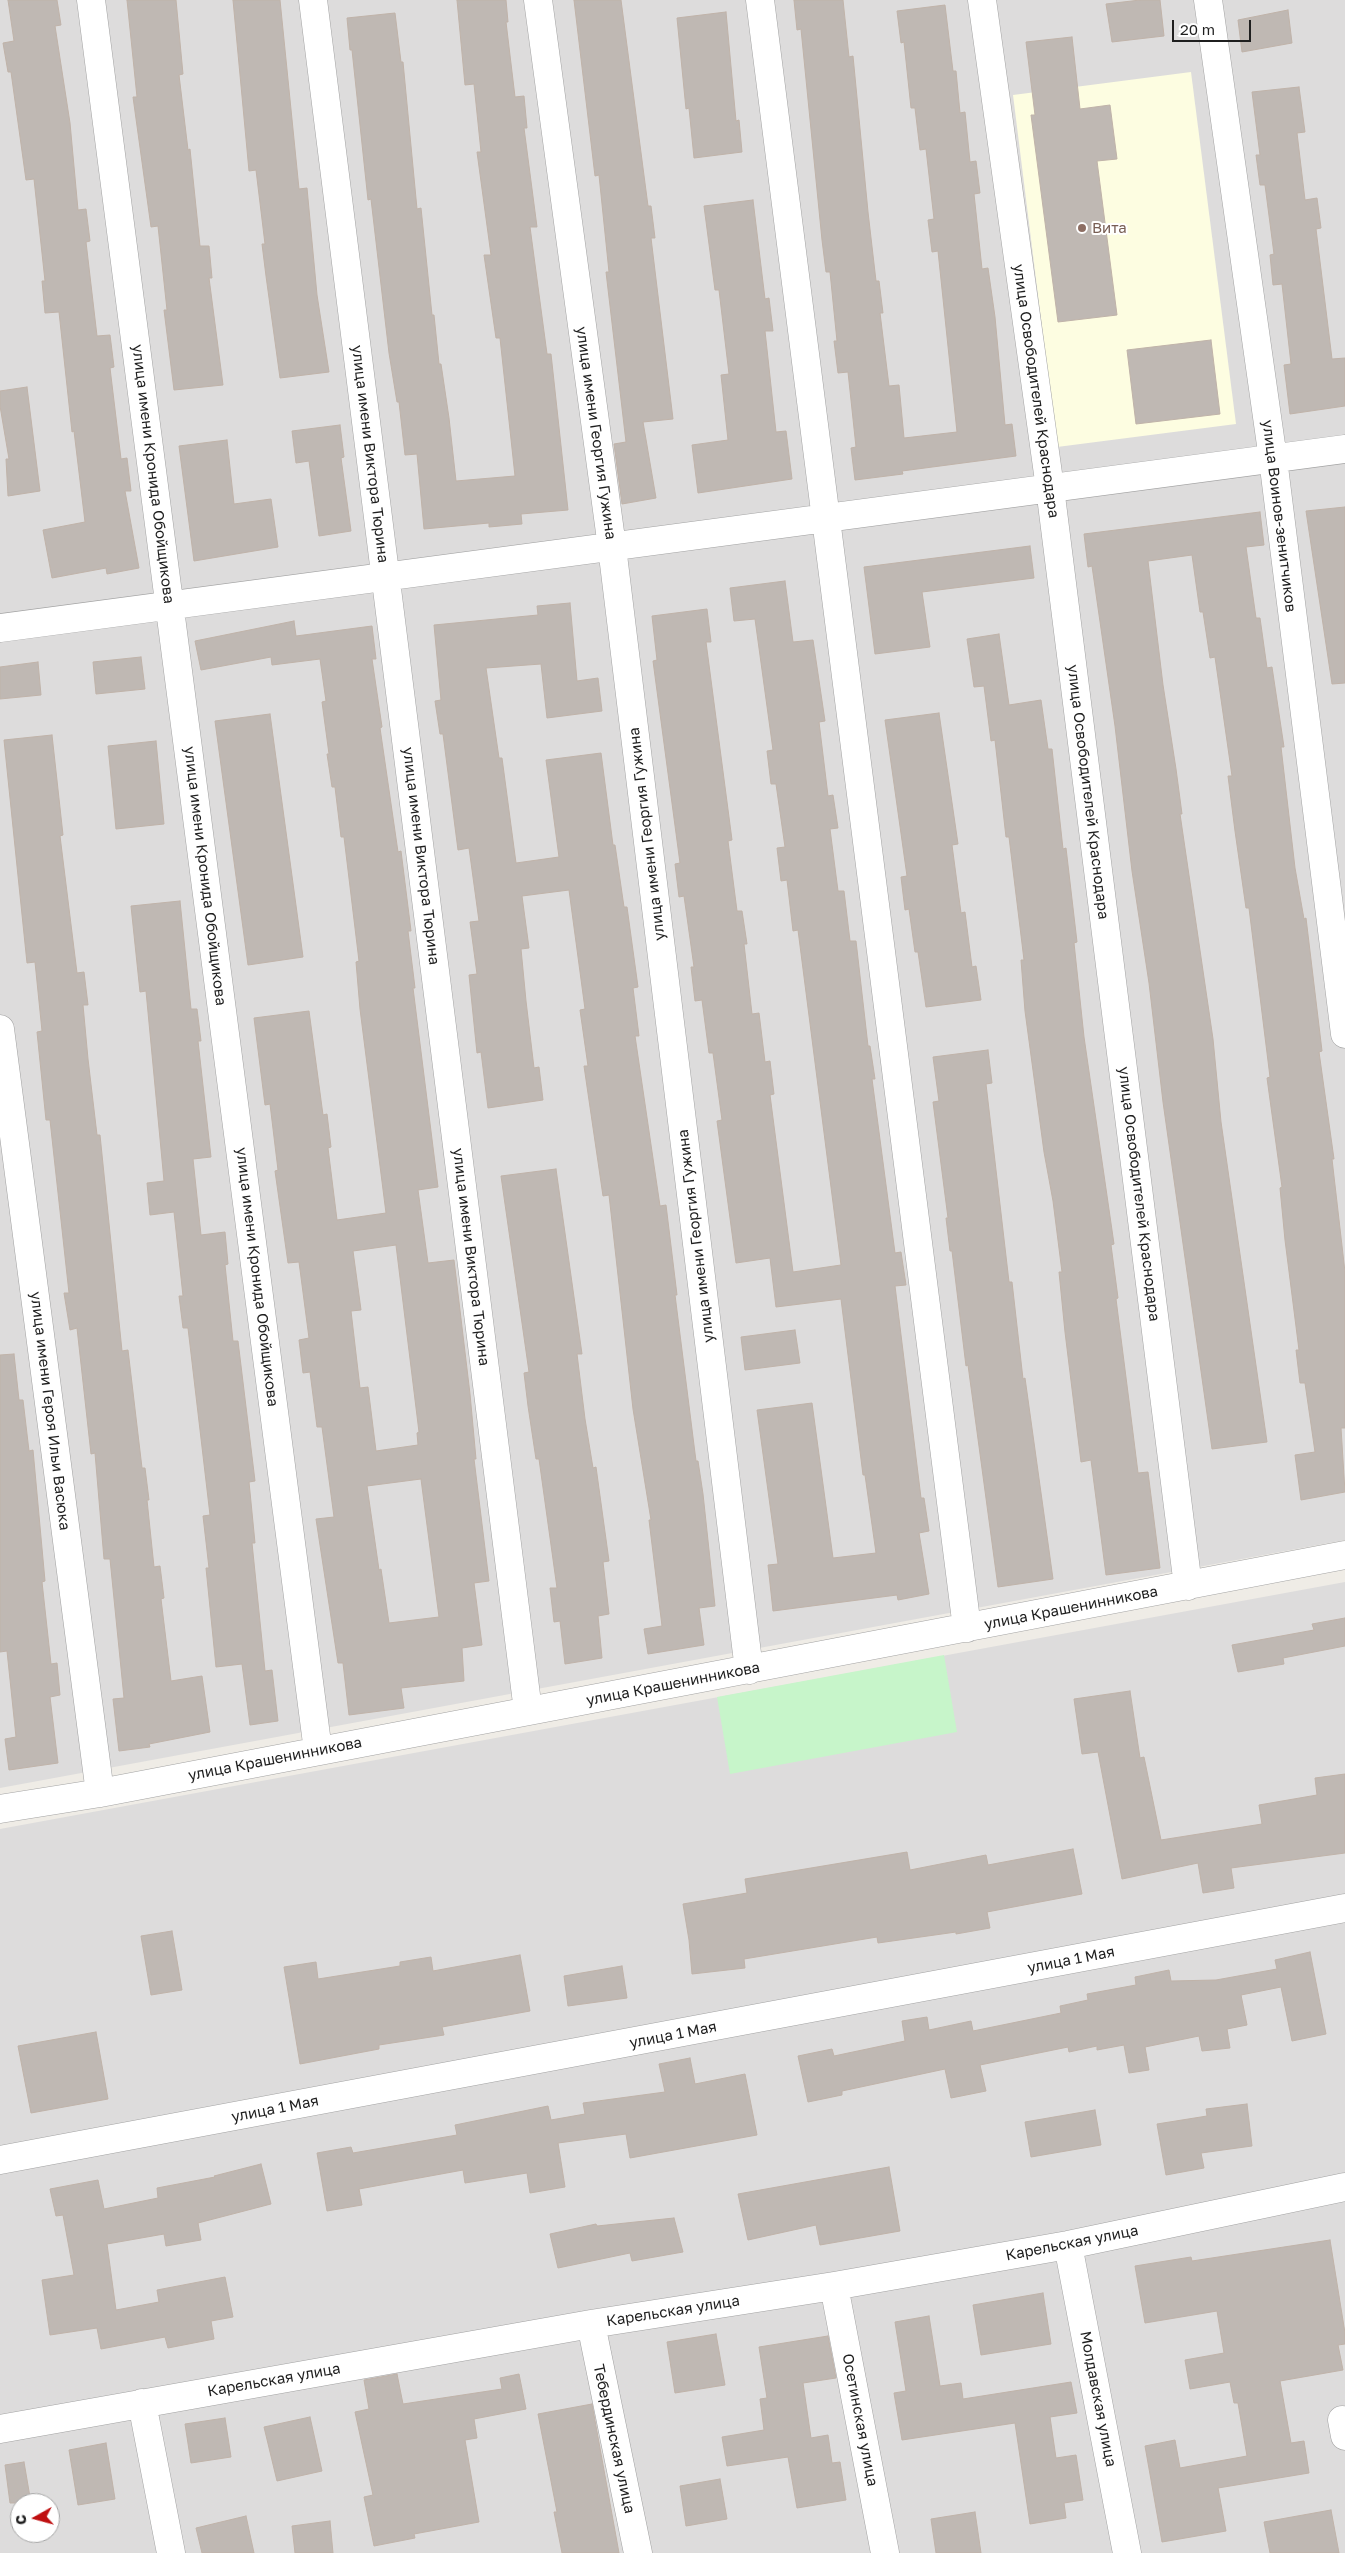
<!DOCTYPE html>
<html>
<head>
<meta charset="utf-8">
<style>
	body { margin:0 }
	#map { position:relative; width:1345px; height:2553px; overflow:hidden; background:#efece6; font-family:"Golos Text",sans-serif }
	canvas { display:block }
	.north { position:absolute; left:10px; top:2493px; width:50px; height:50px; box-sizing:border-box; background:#fff; border:1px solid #a5a5a5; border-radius:50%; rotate:263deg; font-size:14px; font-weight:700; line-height:20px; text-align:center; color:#1f1f1f }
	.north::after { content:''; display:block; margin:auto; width:18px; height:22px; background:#bf0f10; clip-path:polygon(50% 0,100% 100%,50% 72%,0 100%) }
	.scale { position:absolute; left:1172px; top:20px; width:79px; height:22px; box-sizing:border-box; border:2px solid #1f1f1f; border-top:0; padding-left:6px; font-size:15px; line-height:18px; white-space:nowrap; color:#1f1f1f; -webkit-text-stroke:4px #fff; paint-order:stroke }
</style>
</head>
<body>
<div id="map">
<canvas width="1345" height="2553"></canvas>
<div class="north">С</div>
<div class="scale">20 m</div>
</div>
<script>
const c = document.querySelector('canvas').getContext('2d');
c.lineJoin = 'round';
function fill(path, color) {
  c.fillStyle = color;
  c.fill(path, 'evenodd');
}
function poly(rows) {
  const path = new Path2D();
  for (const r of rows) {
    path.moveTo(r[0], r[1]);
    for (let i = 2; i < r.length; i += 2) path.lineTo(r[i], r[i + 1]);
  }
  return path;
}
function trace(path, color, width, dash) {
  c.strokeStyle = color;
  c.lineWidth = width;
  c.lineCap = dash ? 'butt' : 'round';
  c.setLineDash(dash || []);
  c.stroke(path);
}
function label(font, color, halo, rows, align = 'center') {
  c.font = font + ' "Golos Text",sans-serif';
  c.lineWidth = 4;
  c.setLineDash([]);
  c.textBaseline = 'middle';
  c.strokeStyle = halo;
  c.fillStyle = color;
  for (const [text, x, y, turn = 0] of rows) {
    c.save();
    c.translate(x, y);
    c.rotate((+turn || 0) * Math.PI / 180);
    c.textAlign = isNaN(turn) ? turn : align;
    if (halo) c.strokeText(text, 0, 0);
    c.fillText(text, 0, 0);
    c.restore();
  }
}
fill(poly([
	[0,0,1345,0,1345,1540,0,1788],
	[1345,1582,1345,2553,0,2553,0,1829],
	[20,2503,50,2503,50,2533,20,2533]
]), '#dddcdc');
fill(poly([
	[1191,72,1236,424,1057,447,1013,95]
]), '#fdfde1');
fill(poly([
	[944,1655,957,1732,730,1774,717,1697]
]), '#c7f5ca');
const building = poly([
	[8,0,57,0,61,25,55,26,70,123,78,210,86,209,90,241,86,242,97,336,110,335,114,367,110,368,121,459,127,458,131,491,125,491,139,568,107,574,106,568,52,578,43,530,85,522,74,431,72,432,59,312,45,313,42,281,45,281,34,179,26,180,11,72,8,72,3,43,14,41,8,0],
	[127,0,176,0,183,74,179,75,188,150,190,149,200,246,209,246,212,278,209,278,223,385,174,390,164,310,167,310,158,226,151,227,133,97,137,97,127,0],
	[233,0,280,0,299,189,307,188,317,295,329,372,280,378,266,276,262,244,265,244,256,170,249,171,233,0],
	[457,0,506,0,508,22,506,22,515,97,524,96,527,128,524,128,537,227,530,227,547,354,551,354,568,510,521,514,522,524,489,527,489,523,424,529,417,454,405,455,399,402,397,402,389,353,371,199,368,200,352,50,350,50,347,18,395,13,401,62,403,62,417,209,421,208,432,315,434,315,439,364,441,364,449,418,456,481,515,476,500,338,496,338,484,255,491,255,477,152,481,152,474,84,465,85,457,0],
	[574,0,621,0,648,206,651,206,655,238,651,238,673,419,643,422,656,498,622,504,614,444,626,442,606,272,609,272,599,175,595,176,574,0],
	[794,0,843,0,849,57,853,56,868,212,876,281,879,281,883,313,880,313,889,386,899,385,904,438,957,432,938,251,932,252,928,220,934,219,926,149,920,150,915,108,911,108,904,42,901,43,897,11,945,5,953,71,956,71,960,113,965,112,970,162,976,161,980,193,974,194,982,269,988,268,995,317,1005,425,1012,424,1016,456,902,471,903,474,855,480,851,448,856,447,848,372,838,373,834,341,837,341,830,272,826,272,822,240,801,29,797,30,794,0],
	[1140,0,1160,0,1164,36,1112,42,1106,4,1140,0],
	[1288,10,1292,43,1242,52,1238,20,1288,10],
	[726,12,736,121,739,120,742,152,694,158,689,108,686,109,677,18,726,12],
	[1072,37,1080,109,1110,105,1117,159,1097,161,1117,315,1058,322,1031,115,1035,115,1026,42,1072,37],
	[1299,87,1305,132,1297,133,1305,200,1317,198,1321,228,1316,229,1332,359,1345,358,1345,406,1290,414,1284,365,1291,364,1282,284,1273,285,1270,255,1274,254,1265,185,1260,185,1256,155,1260,155,1252,92,1299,87],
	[753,200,765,299,769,298,773,331,765,331,776,432,786,431,792,479,698,493,692,445,728,440,721,375,729,374,719,290,715,290,704,206,753,200],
	[1211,340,1220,414,1136,424,1127,350,1211,340],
	[27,387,40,491,8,496,6,459,9,459,0,406,0,391,27,387],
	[340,425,344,457,341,458,351,531,319,536,309,461,296,463,292,431,340,425],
	[227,440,234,504,271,499,278,547,194,561,179,446,227,440],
	[1345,507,1345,683,1332,684,1306,511,1345,507],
	[1260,512,1264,545,1246,547,1256,618,1260,618,1267,668,1272,667,1284,747,1281,747,1295,868,1304,919,1306,918,1322,1051,1319,1052,1334,1159,1332,1159,1345,1272,1345,1428,1341,1428,1345,1492,1301,1500,1295,1455,1315,1452,1305,1383,1300,1383,1296,1350,1299,1350,1285,1240,1280,1188,1282,1187,1267,1078,1270,1077,1249,908,1246,908,1235,831,1228,776,1232,776,1215,657,1210,658,1203,612,1200,612,1192,555,1148,561,1163,685,1176,769,1182,814,1180,814,1213,1039,1221,1122,1267,1442,1212,1449,1163,1102,1149,983,1132,871,1115,726,1092,566,1088,567,1084,534,1260,512],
	[1030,546,1034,578,922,592,930,647,875,654,864,567,1030,546],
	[785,581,793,642,813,640,825,721,819,722,828,796,833,795,838,828,830,829,838,891,844,891,850,941,856,941,868,1046,870,1046,875,1079,872,1079,895,1253,901,1252,906,1285,895,1286,921,1498,924,1498,929,1531,919,1533,929,1594,898,1600,897,1595,773,1611,768,1565,778,1564,757,1410,812,1403,833,1558,876,1553,865,1475,863,1475,841,1299,776,1307,770,1258,736,1263,717,1121,722,1120,713,1053,709,1053,702,1000,695,1001,691,967,694,967,684,896,679,897,675,864,680,863,653,661,657,660,652,616,707,609,711,642,706,642,732,840,728,841,737,911,742,911,747,944,744,944,752,1014,759,1013,765,1062,770,1061,774,1094,770,1095,793,1272,841,1265,798,930,793,931,787,880,781,881,777,848,785,847,776,784,771,784,767,751,773,750,755,619,734,621,730,588,785,581],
	[570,603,577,681,598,678,602,711,547,718,541,664,486,668,499,758,502,758,516,863,559,857,546,760,601,753,613,845,615,845,624,907,627,907,638,987,633,988,639,1036,635,1036,660,1206,666,1205,677,1295,675,1295,696,1461,698,1461,703,1494,715,1606,699,1608,704,1645,648,1654,644,1629,662,1626,649,1520,651,1520,633,1409,609,1195,603,1196,584,1066,588,1066,580,1010,585,1009,569,890,522,896,529,948,521,949,526,1001,534,1068,539,1067,543,1100,488,1108,481,1052,477,1053,469,975,477,974,470,922,479,921,469,848,458,850,443,734,440,734,435,701,441,700,434,625,538,615,537,606,570,603],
	[294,621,296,636,372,626,376,659,372,659,382,727,380,728,398,852,401,851,411,931,408,931,415,988,413,988,438,1187,418,1190,428,1263,454,1260,470,1394,476,1459,474,1459,489,1581,474,1583,482,1645,462,1648,464,1681,401,1688,404,1708,349,1715,343,1663,338,1663,316,1519,334,1517,322,1427,317,1427,310,1372,303,1373,299,1340,309,1338,299,1262,288,1263,275,1171,278,1170,270,1104,265,1105,254,1018,309,1011,323,1115,327,1114,331,1147,328,1148,337,1220,386,1213,360,1009,356,962,359,961,344,837,341,837,335,787,332,787,327,754,329,754,322,702,326,701,320,659,272,665,271,657,201,670,195,641,294,621],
	[396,1245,419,1432,417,1433,418,1445,376,1451,368,1387,360,1388,351,1311,361,1310,353,1251,396,1245],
	[421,1479,439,1617,389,1623,381,1569,379,1570,367,1486,421,1479],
	[999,634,1009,705,1041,700,1048,749,1052,749,1063,849,1066,848,1077,942,1074,943,1084,1037,1114,1244,1111,1245,1118,1298,1116,1299,1129,1401,1138,1473,1148,1472,1160,1568,1106,1575,1091,1460,1081,1462,1065,1332,1059,1272,1062,1272,1053,1201,1044,1152,1025,1011,1021,960,1024,960,1009,837,1006,837,995,740,991,741,984,686,974,687,967,639,999,634],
	[141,657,145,689,96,694,93,662,141,657],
	[38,662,41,695,0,699,0,667,38,662],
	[939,713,958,844,952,845,961,913,965,912,972,967,976,966,981,1000,926,1007,918,952,915,952,909,909,905,910,901,877,907,876,885,720,939,713],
	[270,714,303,957,248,965,215,721,270,714],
	[52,735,63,835,60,836,77,973,84,972,88,1005,83,1005,88,1059,97,1135,100,1135,122,1351,128,1350,142,1468,145,1468,149,1500,147,1500,154,1567,160,1566,164,1598,161,1599,171,1681,202,1676,210,1732,149,1744,150,1747,119,1751,113,1699,124,1698,110,1559,104,1559,95,1453,91,1454,77,1328,70,1330,64,1293,69,1293,50,1120,46,1120,37,1032,42,1031,35,962,27,963,4,740,52,735],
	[156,741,164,824,116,829,108,746,156,741],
	[180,901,191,1009,197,1009,201,1041,198,1041,211,1157,193,1159,201,1235,225,1232,228,1264,225,1265,233,1341,238,1341,255,1481,249,1482,255,1543,252,1543,265,1671,272,1670,278,1721,250,1725,242,1664,216,1667,206,1568,209,1568,203,1516,210,1515,188,1328,183,1328,179,1296,183,1296,174,1212,150,1215,147,1183,164,1181,146,991,140,992,131,906,180,901],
	[988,1050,992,1083,986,1084,1009,1282,1012,1282,1023,1379,1025,1378,1053,1579,998,1587,968,1365,966,1366,952,1251,950,1251,946,1218,948,1218,933,1102,939,1101,933,1057,988,1050],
	[556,1169,582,1354,577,1354,585,1419,593,1468,596,1467,609,1561,603,1562,609,1614,598,1616,602,1658,565,1664,560,1621,554,1622,550,1588,557,1588,539,1459,536,1459,528,1406,524,1373,529,1372,501,1176,556,1169],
	[795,1330,800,1363,745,1370,741,1337,795,1330],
	[14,1354,19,1400,23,1400,29,1451,33,1450,45,1581,42,1582,51,1664,57,1663,60,1695,50,1697,58,1763,9,1770,5,1739,16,1737,7,1651,0,1652,0,1355,14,1354],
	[1345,1618,1345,1646,1283,1658,1284,1664,1238,1672,1232,1645,1314,1630,1312,1624,1345,1618],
	[1130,1691,1140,1758,1144,1757,1161,1840,1262,1824,1259,1805,1317,1795,1315,1778,1345,1774,1345,1853,1231,1868,1234,1888,1203,1893,1198,1863,1122,1879,1098,1752,1082,1754,1074,1699,1130,1691],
	[1073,1849,1082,1894,987,1912,990,1928,956,1934,956,1932,878,1943,877,1937,744,1959,745,1968,692,1974,689,1940,683,1904,747,1893,745,1879,907,1852,910,1870,986,1855,988,1865,1073,1849],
	[172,1931,182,1990,151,1995,141,1936,172,1931],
	[1310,1952,1326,2034,1292,2041,1281,1987,1241,1995,1247,2025,1227,2029,1230,2048,1202,2051,1199,2036,1145,2047,1149,2070,1129,2073,1124,2045,1097,2050,1097,2046,1069,2052,1068,2047,980,2065,986,2091,951,2098,945,2069,842,2091,842,2095,808,2102,798,2056,832,2049,834,2056,905,2041,902,2021,927,2017,929,2030,971,2021,973,2031,1061,2013,1060,2006,1088,2000,1087,1994,1136,1985,1135,1977,1169,1970,1171,1981,1216,1980,1277,1969,1275,1960,1310,1952],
	[520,1955,530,2011,442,2027,444,2035,379,2045,379,2049,300,2064,284,1967,316,1962,318,1979,400,1966,400,1962,431,1957,433,1971,520,1955],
	[622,1966,627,1998,568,2006,564,1976,622,1966],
	[96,2032,108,2099,31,2113,18,2046,96,2032],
	[690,2058,695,2084,745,2074,757,2135,630,2158,626,2134,558,2143,565,2187,530,2193,527,2173,465,2183,463,2170,359,2189,362,2205,327,2211,317,2153,351,2147,353,2153,457,2135,455,2125,548,2106,551,2120,585,2114,583,2103,665,2092,659,2064,690,2058],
	[1247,2104,1252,2146,1201,2153,1204,2168,1166,2175,1157,2124,1207,2116,1206,2109,1247,2104],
	[1095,2110,1101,2145,1031,2157,1025,2122,1095,2110],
	[261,2164,271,2204,198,2223,201,2240,166,2246,164,2234,107,2244,116,2310,159,2302,157,2290,225,2277,233,2317,211,2321,214,2339,168,2348,165,2337,101,2349,97,2328,50,2335,42,2280,74,2275,63,2215,56,2216,50,2189,98,2180,104,2209,158,2198,157,2188,215,2177,214,2176,261,2164],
	[889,2167,900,2231,820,2245,816,2225,748,2240,738,2194,889,2167],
	[674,2218,683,2252,632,2261,630,2253,558,2268,550,2234,596,2224,597,2226,674,2218],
	[1330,2240,1345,2333,1345,2344,1338,2345,1343,2370,1280,2381,1291,2443,1304,2441,1309,2473,1218,2488,1226,2531,1162,2542,1145,2446,1175,2440,1180,2468,1247,2456,1238,2403,1234,2403,1230,2382,1190,2389,1185,2360,1224,2353,1217,2311,1145,2323,1135,2266,1191,2257,1192,2261,1330,2240],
	[1043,2293,1051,2344,981,2355,973,2305,1043,2293],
	[929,2316,940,2386,961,2383,963,2399,1071,2382,1077,2413,1050,2417,1056,2458,1076,2455,1083,2500,1064,2503,1066,2518,1030,2524,1015,2423,902,2440,894,2393,906,2391,895,2322,929,2316],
	[716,2334,725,2385,675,2393,667,2342,716,2334],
	[828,2336,836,2378,803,2383,811,2438,828,2435,832,2463,840,2462,846,2500,797,2508,788,2457,727,2466,722,2437,764,2430,760,2399,767,2398,759,2347,828,2336],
	[397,2374,403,2404,502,2389,500,2378,519,2374,526,2409,474,2419,477,2438,465,2440,479,2522,414,2534,415,2538,374,2546,364,2497,373,2495,355,2412,369,2409,364,2380,397,2374],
	[592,2404,619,2553,562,2553,554,2512,557,2512,538,2414,592,2404],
	[310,2417,322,2471,277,2481,264,2427,310,2417],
	[225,2418,231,2457,191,2463,185,2424,225,2418],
	[106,2443,115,2499,78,2505,69,2450,106,2443],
	[24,2462,31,2503,10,2503,5,2465,24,2462],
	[720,2479,727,2519,686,2526,680,2486,720,2479],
	[1331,2510,1339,2553,1270,2553,1264,2522,1331,2510],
	[975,2512,981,2553,936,2553,931,2519,975,2512],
	[246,2516,254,2553,202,2553,196,2528,246,2516],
	[330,2521,333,2553,295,2553,292,2526,330,2521]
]);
fill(building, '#bfb8b3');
trace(building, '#c0b3a9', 1);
const minor = poly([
	[91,0,318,1751],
	[313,0,528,1711],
	[538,0,612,547,749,1670],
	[760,0,967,1628],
	[982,0,1050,488,1188,1586],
	[1208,0,1273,459,1345,1034],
	[0,628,1345,449],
	[0,1029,100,1793],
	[0,1809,100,1793,1345,1555],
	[0,2160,1345,1908],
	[1068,2245,1127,2553],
	[834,2286,885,2553],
	[591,2324,638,2553],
	[142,2403,171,2553],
	[1342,2420,1345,2436],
	[0,2429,591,2324,834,2286,1068,2245,1345,2187]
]);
trace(minor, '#a3a3a3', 29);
trace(minor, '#fff', 28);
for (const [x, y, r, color] of [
	[1082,228,5,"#8d6e63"]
]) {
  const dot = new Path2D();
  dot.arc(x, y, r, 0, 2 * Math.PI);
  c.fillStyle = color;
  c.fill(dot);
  trace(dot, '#fff', 2);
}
label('15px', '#785e54', '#fff', [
	["Вита",1092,228]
], 'left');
label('15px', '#1f1f1f', '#fff', [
	["улица Освободителей Краснодара",1036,391,82],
	["улица имени Георгия Гужина",596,433,82],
	["улица имени Виктора Тюрина",370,454,83],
	["улица имени Кронида Обойщикова",153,474,83],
	["улица Воинов-зенитчиков",1279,516,83],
	["улица Освободителей Краснодара",1088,792,83],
	["улица имени Георгия Гужина",647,834,-97],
	["улица имени Виктора Тюрина",421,856,83],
	["улица имени Кронида Обойщикова",205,876,83],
	["улица Освободителей Краснодара",1139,1194,83],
	["улица имени Георгия Гужина",696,1236,-97],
	["улица имени Виктора Тюрина",471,1257,83],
	["улица имени Кронида Обойщикова",257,1277,83],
	["улица имени Героя Ильи Васюка",50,1411,83],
	["улица Крашенинникова",1071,1608,-11],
	["улица Крашенинникова",673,1684,-11],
	["улица Крашенинникова",275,1759,-11],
	["улица 1 Мая",1071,1960,-11],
	["улица 1 Мая",673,2035,-11],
	["улица 1 Мая",275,2109,-11],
	["Карельская улица",1072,2243,-11],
	["Карельская улица",673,2311,-9],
	["Карельская улица",274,2380,-10],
	["Молдавская улица",1098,2399,79],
	["Осетинская улица",860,2420,79],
	["Тебердинская улица",614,2439,78]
]);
</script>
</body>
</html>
